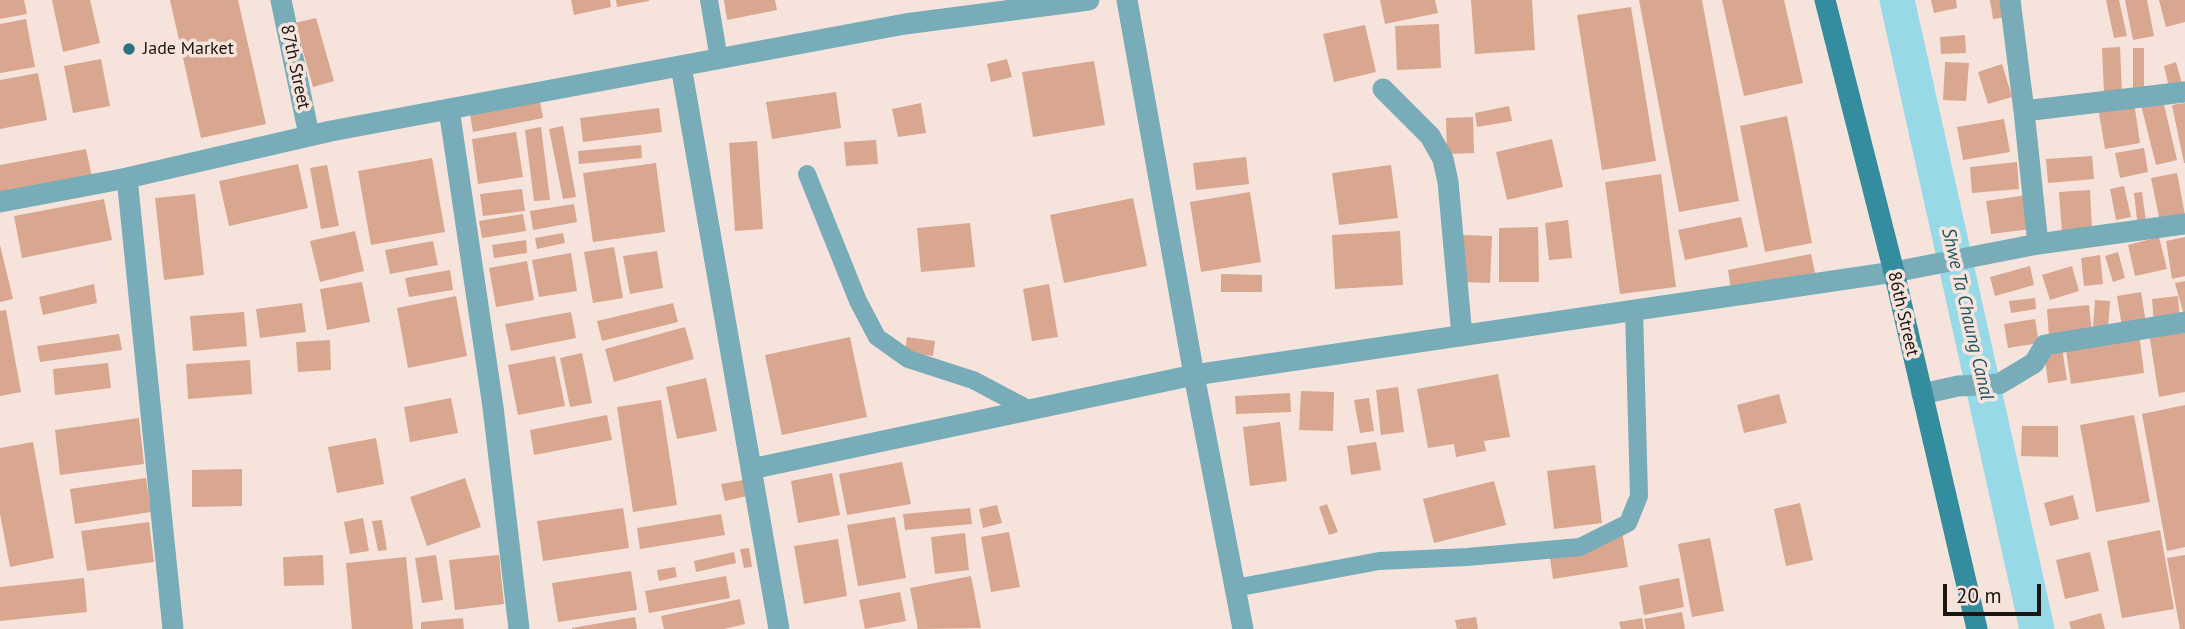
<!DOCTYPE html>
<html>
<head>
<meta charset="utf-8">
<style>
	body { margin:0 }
	#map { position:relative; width:2185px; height:629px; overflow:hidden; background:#f6e4dc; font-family:"PT Sans",sans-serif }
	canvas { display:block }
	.scale { position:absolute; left:1943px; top:584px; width:98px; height:32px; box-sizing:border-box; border:4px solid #1b1512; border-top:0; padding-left:9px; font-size:21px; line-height:24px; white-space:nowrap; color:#1b1512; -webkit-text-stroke:5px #f6e4dc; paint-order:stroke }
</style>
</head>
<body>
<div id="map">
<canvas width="2185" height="629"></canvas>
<div class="scale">20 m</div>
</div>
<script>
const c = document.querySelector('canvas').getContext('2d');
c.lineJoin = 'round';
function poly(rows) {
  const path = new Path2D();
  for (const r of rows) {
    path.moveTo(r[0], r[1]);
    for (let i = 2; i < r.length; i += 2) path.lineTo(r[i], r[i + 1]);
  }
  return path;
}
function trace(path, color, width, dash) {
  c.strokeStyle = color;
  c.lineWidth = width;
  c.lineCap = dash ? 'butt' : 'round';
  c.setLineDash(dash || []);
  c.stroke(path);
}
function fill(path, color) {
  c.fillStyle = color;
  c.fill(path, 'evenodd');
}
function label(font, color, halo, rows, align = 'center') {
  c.font = font + ' "PT Sans",sans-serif';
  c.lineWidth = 7;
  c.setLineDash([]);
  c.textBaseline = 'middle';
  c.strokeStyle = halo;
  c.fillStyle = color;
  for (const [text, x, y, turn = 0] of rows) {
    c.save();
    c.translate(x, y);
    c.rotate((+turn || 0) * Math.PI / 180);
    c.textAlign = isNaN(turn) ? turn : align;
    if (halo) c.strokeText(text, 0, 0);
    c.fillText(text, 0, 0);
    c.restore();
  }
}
trace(poly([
	[1897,0,2037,629]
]), '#98d9e8', 35);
fill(poly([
	[0,0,24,0,27,14,0,19],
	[52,0,90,0,100,43,63,52],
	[170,0,238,0,266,124,201,138],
	[571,0,610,0,611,7,574,15],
	[616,0,649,0,649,1,617,7],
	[724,0,775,0,777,10,727,20],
	[1380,0,1435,0,1438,13,1385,24],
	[1471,0,1532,0,1535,50,1475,54],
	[1639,0,1702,0,1739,201,1679,212],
	[1722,0,1784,0,1803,83,1744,96],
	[1931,0,1956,0,1957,8,1934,13],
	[1990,0,2012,0,2014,16,1993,19],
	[2106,0,2119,0,2127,36,2114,38],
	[2125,0,2147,0,2154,36,2133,40],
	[2159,0,2185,0,2185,22,2166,27],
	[1631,7,1656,161,1602,170,1577,15],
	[316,18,334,81,313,87,295,23],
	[26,19,35,67,0,73,0,24],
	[1439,24,1441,68,1397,70,1395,26],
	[1365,25,1376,72,1334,82,1323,34],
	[1965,35,1966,53,1941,54,1940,37],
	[2120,47,2122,92,2104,93,2102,48],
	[2133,48,2144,48,2144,90,2133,90],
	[101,59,110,106,73,113,64,66],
	[1007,59,1012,77,991,82,987,64],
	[1094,61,1105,125,1033,137,1022,72],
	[1945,62,1969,63,1966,101,1943,100],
	[2176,62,2182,84,2169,87,2164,66],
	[2002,64,2012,97,1988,104,1978,72],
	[38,73,47,120,0,129,0,80],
	[836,92,841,128,772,139,766,102],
	[2162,96,2177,160,2156,165,2140,101],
	[540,102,543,118,473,132,470,114],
	[2134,102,2140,143,2105,149,2098,107],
	[921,103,926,133,898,137,892,109],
	[2185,103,2185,163,2184,163,2172,105],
	[1509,106,1512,121,1477,127,1475,113],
	[659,108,662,132,583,142,580,118],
	[1787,116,1812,243,1765,252,1740,126],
	[1473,117,1474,153,1447,154,1446,118],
	[2004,119,2010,152,1963,160,1957,127],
	[563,126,576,197,563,199,549,129],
	[541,127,550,200,534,201,525,130],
	[516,132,523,177,478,184,472,139],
	[1552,139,1563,187,1507,200,1496,152],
	[876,140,878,164,846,166,844,142],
	[757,141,763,229,735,231,729,143],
	[641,145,642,158,579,164,578,151],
	[2144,148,2148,172,2120,178,2115,153],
	[86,149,92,177,0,194,0,165],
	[2092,156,2094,179,2048,183,2046,159],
	[1246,157,1249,184,1196,190,1193,163],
	[432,158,445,232,371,245,358,171],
	[2017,162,2019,189,1972,193,1970,167],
	[656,163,665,232,593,242,583,173],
	[298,164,308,208,229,226,219,181],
	[327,165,339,226,321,229,310,168],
	[1391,165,1398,218,1339,225,1332,173],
	[2177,173,2185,215,2160,222,2151,178],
	[1661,174,1676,287,1620,294,1605,182],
	[2124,186,2131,217,2116,220,2110,189],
	[522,189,525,211,483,216,480,194],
	[2090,190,2092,230,2062,233,2059,192],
	[1250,192,1261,262,1201,272,1190,202],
	[2142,192,2147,229,2138,229,2134,193],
	[195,194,204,275,164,280,155,198],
	[2027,195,2031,229,1991,234,1986,201],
	[1133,198,1147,266,1064,283,1050,215],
	[104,199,112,240,22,258,14,216],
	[574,204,577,222,533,230,530,211],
	[523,214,526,231,482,238,479,221],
	[1741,217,1748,247,1685,260,1678,230],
	[1568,220,1572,258,1549,260,1545,223],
	[970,223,975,267,921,272,917,228],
	[1538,227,1539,282,1499,282,1499,228],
	[355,231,364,271,320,282,310,241],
	[1400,231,1403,285,1335,289,1332,235],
	[563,233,565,243,537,249,535,238],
	[1462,235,1492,236,1490,283,1460,282],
	[2159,237,2167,269,2135,276,2128,245],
	[2185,237,2185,276,2172,279,2166,241],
	[526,240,527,253,494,258,492,245],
	[433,241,438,265,390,274,385,250],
	[0,245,13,299,0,302],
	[614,247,623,298,593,303,584,252],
	[657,251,663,288,630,294,623,256],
	[2118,252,2125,278,2113,282,2105,256],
	[571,253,577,291,539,297,532,260],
	[1811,254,1815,273,1731,289,1728,270],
	[2100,255,2103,284,2084,286,2081,258],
	[527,261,534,300,496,307,489,268],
	[2030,266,2034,285,1995,296,1990,277],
	[2072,266,2079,291,2050,300,2042,275],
	[450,270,453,290,409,297,405,278],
	[1221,274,1262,275,1262,292,1221,292],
	[2185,281,2185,315,2184,315,2175,283],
	[362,282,370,322,327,330,320,289],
	[94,284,97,303,43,315,39,297],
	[1049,284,1058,337,1032,341,1023,289],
	[2141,292,2146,323,2122,327,2117,296],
	[456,296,467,356,408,368,397,308],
	[2178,296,2180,323,2154,325,2152,299],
	[2035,298,2036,309,2011,313,2009,301],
	[2095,300,2110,301,2108,330,2093,328],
	[302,303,306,332,260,338,256,309],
	[673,303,678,322,602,341,597,321],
	[2089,305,2092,333,2049,337,2047,309],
	[6,310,21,392,0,396,0,311],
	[244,312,247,346,193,351,190,316],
	[571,312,576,338,511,351,505,324],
	[2035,319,2039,343,2008,348,2004,324],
	[685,327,694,359,614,382,605,349],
	[2185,327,2185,392,2159,397,2149,333],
	[2139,333,2144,373,2071,384,2065,344],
	[119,334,122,350,40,362,37,346],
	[850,337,867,417,782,435,765,355],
	[907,337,935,341,933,356,905,352],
	[330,340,331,370,298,372,296,342],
	[2062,348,2067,380,2048,383,2044,350],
	[582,353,592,403,570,407,560,358],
	[555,356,565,406,518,415,508,365],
	[250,360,252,394,188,399,186,364],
	[108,363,111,388,55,395,53,369],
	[1498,374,1510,437,1484,441,1486,451,1456,457,1454,444,1428,448,1417,389],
	[706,378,717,431,677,439,666,387],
	[1398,387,1404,432,1381,435,1376,390],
	[1301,391,1334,392,1333,431,1299,430],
	[1290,393,1291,412,1236,414,1235,396],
	[1779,394,1787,423,1744,433,1737,405],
	[451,398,458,433,410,442,404,407],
	[1369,398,1374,431,1360,433,1354,400],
	[661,400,677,505,633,512,617,407],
	[2185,405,2185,547,2167,551,2142,414],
	[607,415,612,440,534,455,530,430],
	[2134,415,2150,502,2096,512,2080,425],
	[139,418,144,464,60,475,55,430],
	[1280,422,1287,481,1250,486,1243,427],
	[2022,426,2058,426,2058,457,2021,456],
	[376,438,384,484,337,493,328,447],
	[33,442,54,558,10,567,0,514,0,448],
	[1376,442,1381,470,1351,475,1347,446],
	[902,462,911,504,847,515,839,474],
	[1595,465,1602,523,1554,529,1547,471],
	[242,469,242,506,192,507,192,470],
	[832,473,840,515,798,523,791,481],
	[146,478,151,512,75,524,70,489],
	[465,478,481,527,427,546,410,497],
	[744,480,747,496,725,501,721,484],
	[1494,481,1506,525,1434,543,1423,499],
	[2073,495,2079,519,2050,526,2044,503],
	[1800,503,1813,560,1786,566,1774,509],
	[1327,504,1338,532,1329,535,1319,507],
	[997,505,1002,523,983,528,979,509],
	[623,508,629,548,543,561,537,521],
	[970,508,972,524,905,530,903,514],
	[721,514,725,535,640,549,637,528],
	[895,517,906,578,858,586,847,525],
	[363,518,369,551,350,554,344,522],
	[382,520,387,550,378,551,372,521],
	[149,522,154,562,87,571,81,531],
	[2160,530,2174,609,2122,618,2107,541],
	[1622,531,1628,567,1553,579,1548,544],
	[1009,532,1020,587,991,592,981,537],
	[965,533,969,570,935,574,931,537],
	[1710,538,1724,611,1692,617,1678,544],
	[838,539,847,596,804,604,794,546],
	[749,548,752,567,744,568,740,549],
	[734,552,736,563,696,572,694,561],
	[2090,552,2099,591,2065,599,2056,560],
	[323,555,324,585,284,586,283,557],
	[436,555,443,600,422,603,415,558],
	[499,555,504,604,455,610,449,560],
	[2185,555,2185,629,2180,629,2167,558],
	[406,557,413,629,352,629,346,563],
	[675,567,677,577,659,581,657,570],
	[631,571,637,610,558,622,552,583],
	[726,576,730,598,649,613,645,591],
	[971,576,981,628,918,629,910,588],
	[84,578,87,612,0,621,0,587],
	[1679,578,1684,607,1644,615,1639,586],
	[900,592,906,621,865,629,859,600],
	[740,599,745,624,724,629,664,629,661,616],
	[1682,612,1685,629,1646,629,1644,619],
	[2101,613,2105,629,2071,629,2069,622],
	[635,617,637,629,572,629,572,628],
	[1476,617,1478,629,1457,629,1455,620],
	[463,618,464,629,421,629,421,622],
	[1642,618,1644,629,1621,629,1619,622]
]), '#d9a68f');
trace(poly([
	[709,0,719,59],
	[807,174,858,301,877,337,908,359,973,380,1030,410],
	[1235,588,1379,561,1467,557,1580,547,1628,523,1639,496,1634,310]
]), '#77acb8', 18);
trace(poly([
	[281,0,309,135],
	[1127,0,1194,375,1243,629],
	[2010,0,2024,111,2038,244],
	[681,66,779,629],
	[1383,89,1430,136,1443,159,1448,182,1462,336],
	[449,109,493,407,519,629],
	[2024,111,2185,92],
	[0,202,127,178],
	[1922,394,1958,386,1999,384,2034,363,2045,345,2185,322],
	[751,469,1194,375,1894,272,2038,244,2185,224],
	[173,629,127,178,331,131,905,24,1089,0]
]), '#77acb8', 21);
trace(poly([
	[1825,0,1894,272,1977,629]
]), '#338d9f', 21);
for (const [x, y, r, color] of [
	[129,49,7,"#2d7381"]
]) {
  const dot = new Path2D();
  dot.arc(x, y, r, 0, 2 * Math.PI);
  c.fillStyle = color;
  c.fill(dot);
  trace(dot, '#f6e4dc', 2.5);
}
label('18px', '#1b1512', '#f6e4dc', [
	["Jade Market",143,49]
], 'left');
label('18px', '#1b1512', '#f6e4dc', [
	["87th Street",295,67,78],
	["86th Street",1903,314,77]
]);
label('italic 19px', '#1f5560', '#f6e4dc', [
	["Shwe Ta Chaung Canal",1967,314,77]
]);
</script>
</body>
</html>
